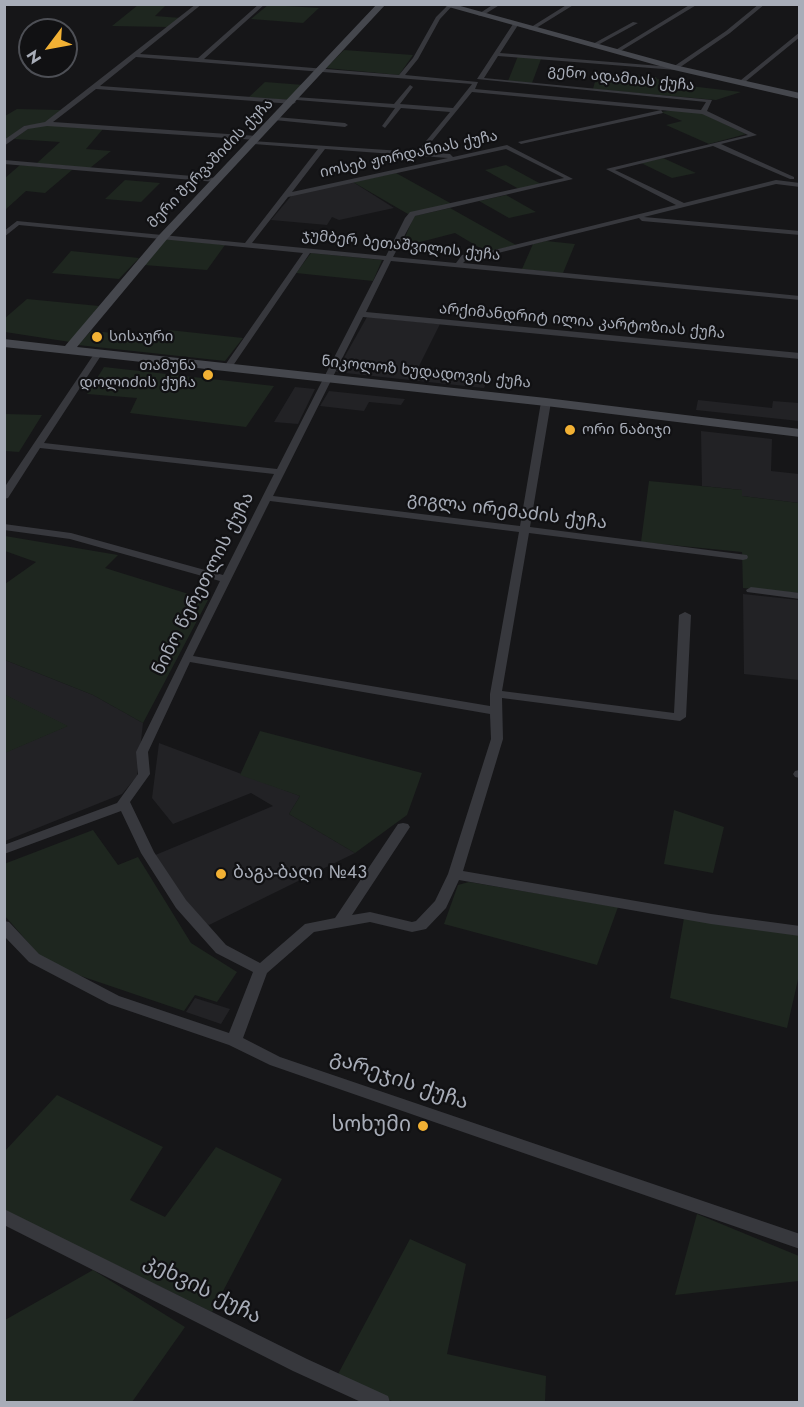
<!DOCTYPE html>
<html>
<head>
<meta charset="utf-8">
<style>
	body { margin:0 }
	#map { position:relative; width:804px; height:1407px; overflow:hidden; background:#161618; font-family:Jost,sans-serif }
	canvas { display:block }
	.frame { position:absolute; inset:0; border:6px solid #a8adb8; pointer-events:none }
	.north { position:absolute; left:18px; top:18px; width:60px; height:60px; box-sizing:border-box; background:#111113; border:2px solid #4d4f55; border-radius:50%; rotate:238deg; font-size:16px; font-weight:700; line-height:24px; text-align:center; color:#a8adb8 }
	.north::after { content:''; display:block; margin:auto; width:21px; height:27px; background:#f2b134; clip-path:polygon(50% 0,100% 100%,50% 72%,0 100%) }
</style>
</head>
<body>
<div id="map">
<canvas width="804" height="1407"></canvas>
<div class="frame"></div>
<div class="north">N</div>
</div>
<script>
const c = document.querySelector('canvas').getContext('2d');
c.lineJoin = 'round';
function fill(path, color) {
  c.fillStyle = color;
  c.fill(path, 'evenodd');
}
function poly(rows) {
  const path = new Path2D();
  for (const r of rows) {
    path.moveTo(r[0], r[1]);
    for (let i = 2; i < r.length; i += 2) path.lineTo(r[i], r[i + 1]);
  }
  return path;
}
function trace(path, color, width, dash) {
  c.strokeStyle = color;
  c.lineWidth = width;
  c.lineCap = dash ? 'butt' : 'round';
  c.setLineDash(dash || []);
  c.stroke(path);
}
function label(font, color, halo, rows, align = 'center') {
  c.font = font + ' Jost,"Noto Sans Georgian",sans-serif';
  c.lineWidth = 4.5;
  c.setLineDash([]);
  c.textBaseline = 'middle';
  c.strokeStyle = halo;
  c.fillStyle = color;
  for (const [text, x, y, turn = 0] of rows) {
    c.save();
    c.translate(x, y);
    c.rotate((+turn || 0) * Math.PI / 180);
    c.textAlign = isNaN(turn) ? turn : align;
    if (halo) c.strokeText(text, 0, 0);
    c.fillText(text, 0, 0);
    c.restore();
  }
}
fill(poly([
	[353,182,394,208,339,220,332,217,327,225,271,220,292,195],
	[367,317,440,324,418,368,490,375,484,388,336,372],
	[295,387,315,389,298,424,274,422],
	[329,391,405,399,401,405,369,402,364,411,320,406],
	[698,400,772,408,773,401,799,403,799,421,696,410],
	[701,431,772,439,771,471,799,474,799,503,742,496,742,490,702,486],
	[743,594,799,600,799,680,744,674],
	[5,660,93,695,143,723,137,776,122,794,5,841,4,753,67,726,5,695],
	[159,743,300,796,289,814,355,853,209,925,197,918,153,856,273,806,251,793,173,824,152,798],
	[195,998,230,1009,221,1024,186,1012]
]), '#222225');
fill(poly([
	[138,5,166,5,155,16,181,18,168,27,112,26],
	[268,5,270,5,319,8,303,23,251,19],
	[344,50,413,55,399,75,326,68],
	[518,56,541,59,532,83,508,81],
	[635,75,656,77,657,79,682,83,681,85,741,92,716,100,593,89,596,78,634,81],
	[265,82,304,85,289,100,249,97],
	[17,109,61,110,44,124,24,126,5,141,5,116],
	[673,110,701,113,746,134,709,144,666,125,682,121,661,112],
	[42,125,103,129,86,149,111,151,90,168,37,163,60,142,14,139,30,127],
	[663,158,696,173,672,178,641,163],
	[20,165,72,170,45,193,26,191,5,210,5,178],
	[506,165,541,184,519,189,485,170],
	[396,173,452,204,408,214,353,182],
	[125,180,160,183,141,202,105,199],
	[506,195,536,212,509,218,479,201],
	[450,208,516,245,487,252,455,233,401,247,414,216],
	[166,238,225,245,207,270,144,265],
	[546,241,575,244,563,273,522,269,533,244],
	[71,251,139,258,119,279,52,273],
	[311,253,382,260,373,281,296,273],
	[27,299,99,306,70,342,5,332,4,319],
	[169,330,243,338,225,361,78,345,91,331,137,335,133,340,157,343],
	[104,367,274,386,246,427,130,413,137,398,87,394],
	[5,414,42,415,19,452,5,451],
	[649,481,742,490,742,496,799,503,799,593,743,588,742,552,641,542],
	[5,536,118,555,105,568,208,600,143,723,93,695,5,660,5,584,36,562,5,551],
	[6,695,68,726,5,753],
	[260,731,422,773,407,815,355,853,289,814,300,796,240,775],
	[674,810,724,827,713,873,664,864],
	[93,830,118,865,138,857,191,943,237,972,217,1002,195,995,184,1011,75,974,39,955,5,916,4,864],
	[469,882,618,907,597,965,444,924,458,885],
	[684,918,799,935,799,975,787,1028,670,998],
	[57,1095,163,1147,130,1200,165,1217,216,1147,282,1179,212,1312,5,1211,4,1152],
	[697,1214,799,1256,799,1281,675,1295],
	[410,1239,466,1264,447,1354,546,1376,545,1402,394,1402,337,1376],
	[93,1270,185,1327,132,1402,5,1402,5,1320]
]), '#1e261f');
fill(poly([
	[196,4,202,4,140,54,198,58,259,4,265,4,204,59,399,75,413,58,436,17,449,4,454,4,440,19,418,59,405,75,478,82,475,89,701,110,706,102,477,79,513,24,518,25,500,53,673,67,726,31,759,4,765,4,730,33,676,70,498,56,484,78,712,100,707,111,757,135,721,144,794,177,794,179,790,179,713,146,615,170,684,203,776,180,800,183,800,187,776,184,644,217,800,231,800,235,642,221,639,218,490,255,467,259,463,263,800,296,800,300,391,261,366,312,800,353,800,359,363,317,273,496,520,526,541,402,546,399,551,402,530,527,747,555,748,557,747,559,743,560,529,533,502,691,674,713,679,615,685,612,691,615,686,717,680,721,502,698,503,739,463,871,711,914,800,926,800,936,711,924,459,880,446,908,426,929,412,932,370,922,314,932,267,973,243,1038,280,1057,800,1234,800,1249,270,1065,229,1045,109,1004,29,962,4,936,4,921,9,922,39,954,119,996,229,1033,253,972,216,953,176,908,141,853,121,811,4,854,4,845,117,803,138,774,136,752,220,581,70,539,4,530,4,524,71,533,223,575,274,474,40,448,8,498,4,499,4,488,94,354,98,351,102,354,44,443,277,469,384,260,310,253,230,370,227,371,223,368,303,253,19,225,4,237,4,231,17,221,245,243,318,149,254,144,251,142,252,141,417,152,450,112,401,108,385,128,382,126,395,108,297,100,295,97,394,104,410,85,413,87,400,104,453,108,472,84,136,57,100,86,293,100,296,102,293,104,96,89,53,122,257,136,260,138,257,140,47,126,28,129,4,146,4,140,24,126,45,122,196,4],
	[472,92,702,114,748,135,606,169,676,205,490,251,462,255,456,263,393,257,415,216,573,179,507,145,453,157,450,154,423,152,472,92],
	[325,149,448,158,292,192,325,149],
	[506,149,564,178,410,212,405,218,386,256,252,243,288,197,506,149],
	[270,501,519,532,490,694,490,706,193,656,270,501],
	[190,662,490,714,491,739,448,874,435,901,416,921,412,922,370,912,352,915,410,827,408,824,403,823,398,824,335,918,305,924,260,963,226,945,186,900,154,852,130,802,150,774,148,752,190,662],
	[494,4,501,4,482,16,477,15,494,4],
	[568,4,575,4,533,30,528,29,568,4],
	[691,4,698,4,619,52,614,51,691,4],
	[633,22,638,23,596,46,591,45,633,22],
	[800,32,800,37,745,82,741,82,741,80,800,32],
	[661,110,663,113,521,144,518,142,661,110],
	[276,117,345,123,348,125,345,127,274,120,274,118,276,117],
	[4,160,216,178,219,180,216,182,4,164,4,160],
	[751,587,800,593,800,599,747,592,746,590,751,587],
	[799,770,800,778,795,777,793,774,795,771,799,770],
	[4,1209,307,1359,388,1396,390,1402,361,1402,293,1371,4,1225,4,1209]
]), '#37383d');
fill(poly([
	[377,4,386,4,168,238,77,347,546,398,800,429,800,437,546,406,4,347,4,339,65,346,160,234,377,4],
	[438,4,453,4,679,66,800,93,800,99,674,70,438,4]
]), '#45474d');
for (const [x, y, r, color] of [
	[97,337,6,"#f2b134"],
	[208,375,6,"#f2b134"],
	[570,430,6,"#f2b134"],
	[221,874,6,"#f2b134"],
	[423,1126,6,"#f2b134"]
]) {
  const dot = new Path2D();
  dot.arc(x, y, r, 0, 2 * Math.PI);
  c.fillStyle = color;
  c.fill(dot);
  trace(dot, '#111113', 2);
}
label('15px', '#a8adb8', '#111113', [
	["გენო ადამიას ქუჩა",621,79,6],
	["იოსებ ჟორდანიას ქუჩა",409,155,-12],
	["მერი შერვაშიძის ქუჩა",211,164,-46],
	["ჯუმბერ ბეთაშვილის ქუჩა",401,246,6],
	["არქიმანდრიტ ილია კარტოზიას ქუჩა",582,322,5],
	["ნიკოლოზ ხუდადოვის ქუჩა",426,373,6]
]);
label('15px', '#a8adb8', '#111113', [
	["სისაური",109,337],
	["თამუნა",196,366,"right"],
	["დოლიძის ქუჩა",196,383,"right"],
	["ორი ნაბიჯი",582,430]
], 'left');
label('18px', '#a8adb8', '#111113', [
	["გიგლა ირემაძის ქუჩა",507,512,7],
	["ნინო წერეთლის ქუჩა",204,584,-63]
]);
label('18px', '#a8adb8', '#111113', [
	["ბაგა-ბაღი №43",233,874]
], 'left');
label('21px', '#a8adb8', '#111113', [
	["გარეჯის ქუჩა",399,1081,19],
	["კეხვის ქუჩა",202,1290,27]
]);
label('21px', '#a8adb8', '#111113', [
	["სოხუმი",411,1126]
], 'right');
</script>
</body>
</html>
